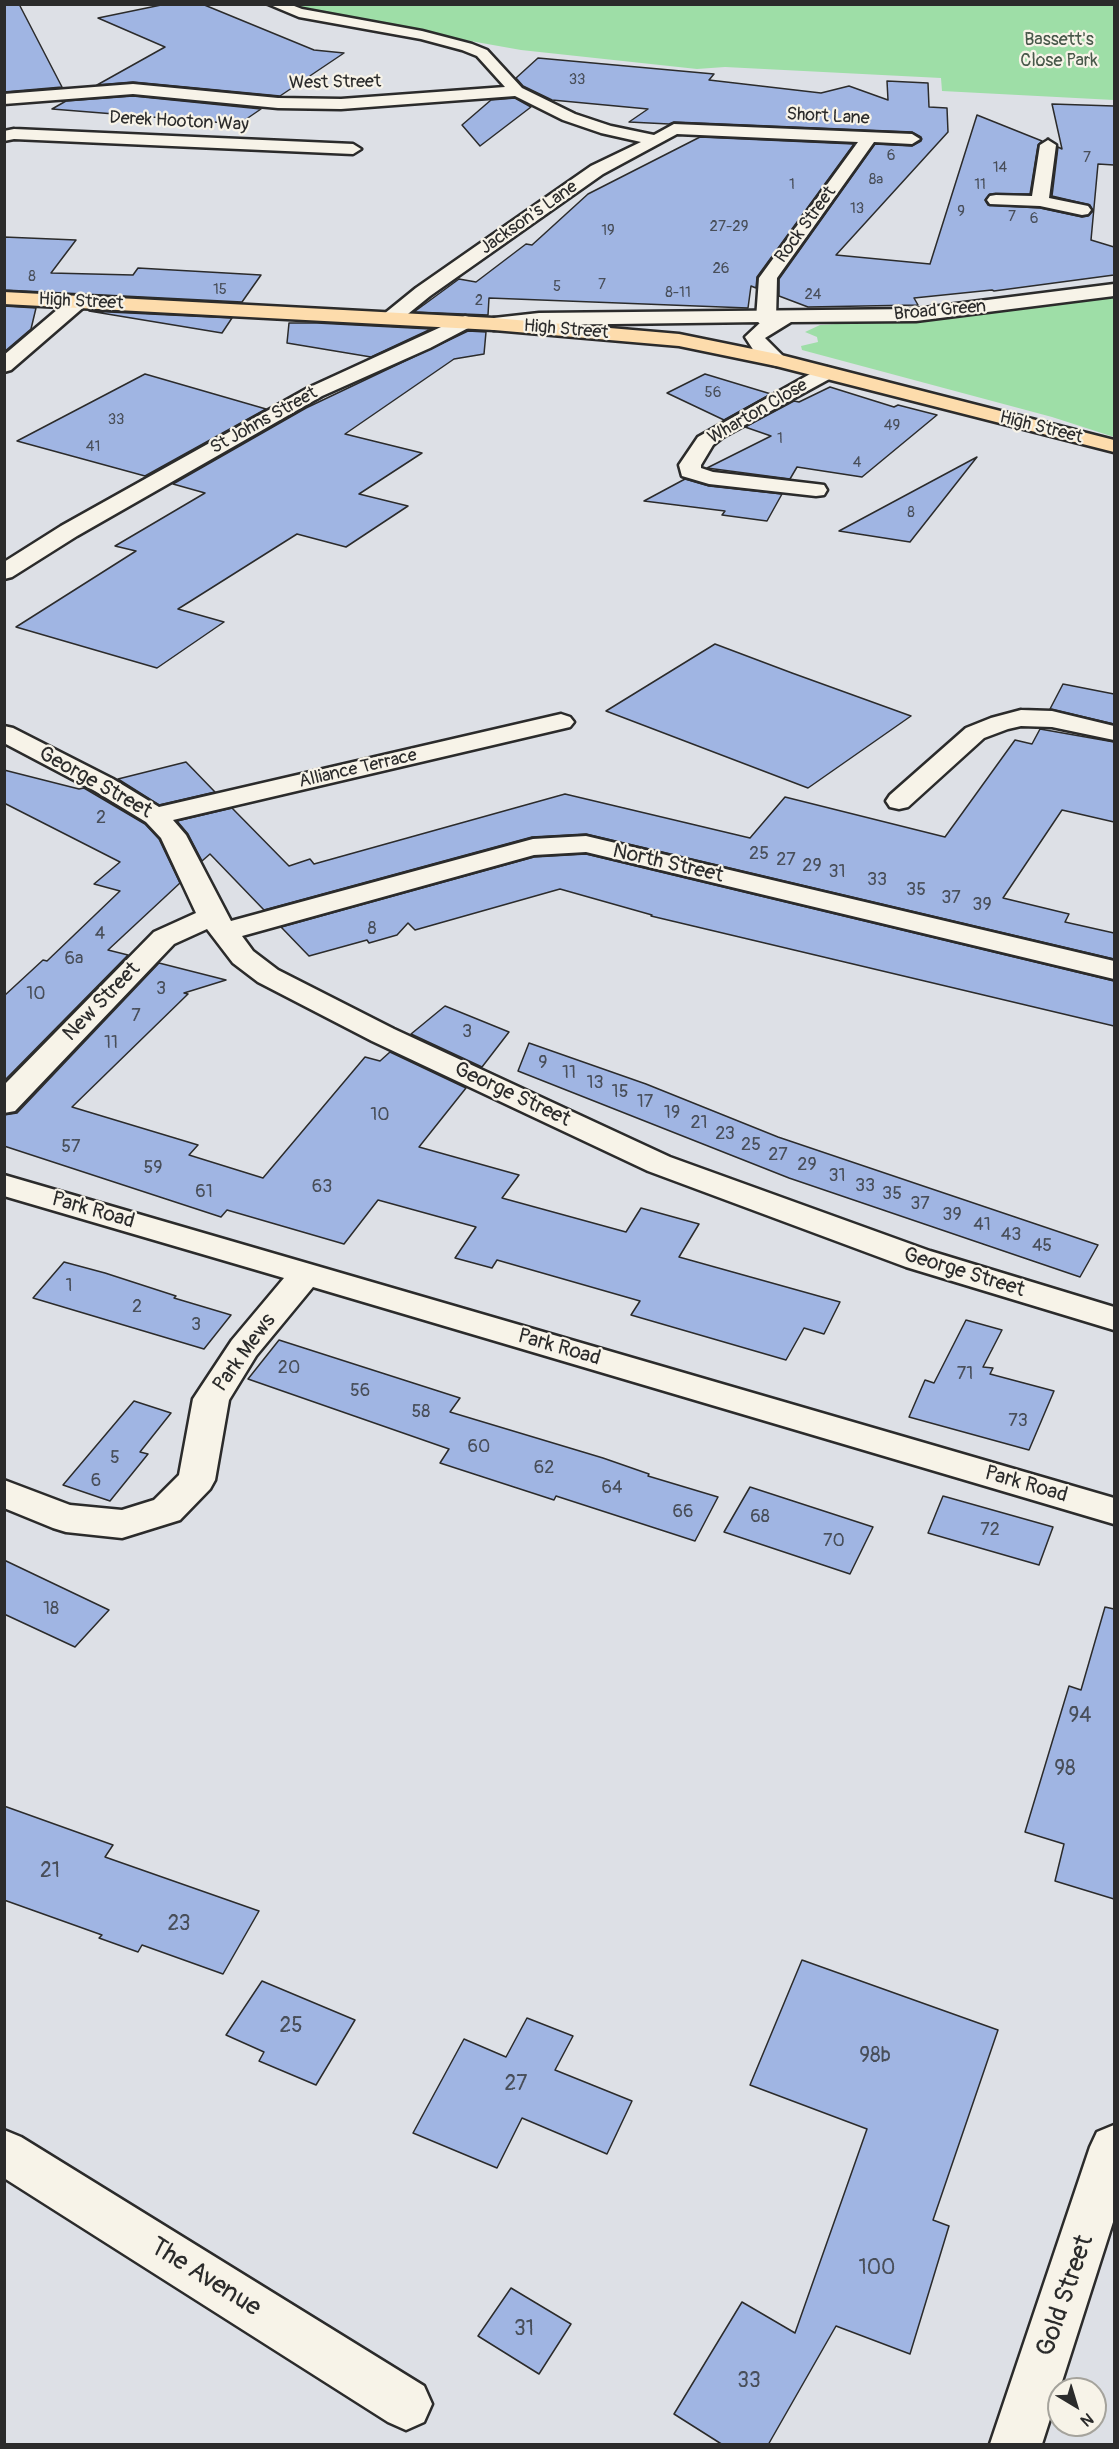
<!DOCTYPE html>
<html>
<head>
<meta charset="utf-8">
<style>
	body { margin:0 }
	#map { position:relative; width:1119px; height:2449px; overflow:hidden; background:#dde0e6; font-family:Pangolin,sans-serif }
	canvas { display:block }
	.frame { position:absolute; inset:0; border:6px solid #2b2b2b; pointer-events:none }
	.north { position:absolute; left:1047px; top:2377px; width:60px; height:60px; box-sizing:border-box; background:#f7f3e8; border:2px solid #a5a39c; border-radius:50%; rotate:142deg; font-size:16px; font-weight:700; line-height:24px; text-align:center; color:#2b2b2b }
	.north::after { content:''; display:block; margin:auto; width:21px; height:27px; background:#2b2b2b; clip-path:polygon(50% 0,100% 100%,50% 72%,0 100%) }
</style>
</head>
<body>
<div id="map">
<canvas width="1119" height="2449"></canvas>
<div class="frame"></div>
<div class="north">N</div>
</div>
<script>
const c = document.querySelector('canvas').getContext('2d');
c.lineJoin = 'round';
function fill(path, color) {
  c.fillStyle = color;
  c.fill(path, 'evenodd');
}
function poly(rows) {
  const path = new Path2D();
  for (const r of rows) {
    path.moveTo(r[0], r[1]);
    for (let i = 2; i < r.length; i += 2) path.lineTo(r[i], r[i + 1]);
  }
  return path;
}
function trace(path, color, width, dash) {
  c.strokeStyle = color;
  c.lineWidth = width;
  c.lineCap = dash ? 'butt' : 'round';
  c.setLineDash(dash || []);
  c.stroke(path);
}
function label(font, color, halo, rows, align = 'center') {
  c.font = font + ' Pangolin,sans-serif';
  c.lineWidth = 4.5;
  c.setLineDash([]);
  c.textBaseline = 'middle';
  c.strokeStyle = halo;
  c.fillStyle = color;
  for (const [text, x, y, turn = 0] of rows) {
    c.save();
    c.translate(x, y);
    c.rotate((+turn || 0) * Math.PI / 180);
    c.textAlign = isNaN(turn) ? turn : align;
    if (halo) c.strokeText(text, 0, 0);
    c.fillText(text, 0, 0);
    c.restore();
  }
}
fill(poly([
	[305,4,1114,5,1114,100,942,91,941,78,725,67,697,69,521,50,358,21,299,13,299,7],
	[1114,296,1114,437,1052,417,802,350,801,346,818,342,817,337,805,332,820,325,933,318]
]), '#9edea7');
const building = poly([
	[4,4,19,4,62,87,4,92,4,4],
	[166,4,202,4,314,50,344,53,280,96,133,82,97,85,165,47,98,18,166,4],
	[538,58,714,74,709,80,821,93,849,86,888,100,887,81,928,83,929,107,947,108,948,132,836,255,930,264,977,115,1042,141,1038,145,1030,194,990,194,985,200,988,205,1040,208,1082,217,1088,216,1093,211,1090,205,1052,196,1058,147,1062,149,1052,104,1114,106,1114,165,1098,164,1091,240,1114,247,1114,275,994,291,992,290,914,298,918,305,808,307,779,296,779,279,875,144,912,146,921,141,921,137,912,132,674,122,669,124,629,122,648,109,552,100,523,86,516,78,538,58],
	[133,96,261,109,239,124,52,109,66,101,133,96],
	[515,98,531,107,480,146,462,125,491,100,515,98],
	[700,137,854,144,757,277,756,288,751,286,748,308,489,298,488,315,414,312,459,279,476,282,526,244,532,245,588,194,700,137],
	[4,237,76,240,51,273,133,275,138,268,261,275,242,302,4,290,4,237],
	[4,306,36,308,31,329,4,352,4,306],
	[89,311,232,318,222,333,89,311],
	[289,323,317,323,431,329,371,357,287,343,289,323],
	[468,331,486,332,484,354,454,359,345,434,422,453,359,494,408,506,346,547,297,534,178,609,224,622,157,668,16,627,136,551,115,546,205,493,173,484,306,408,468,331],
	[145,374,266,409,145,476,17,441,145,374],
	[705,374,771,394,724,420,667,393,705,374],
	[830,387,894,407,898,405,937,415,862,477,797,467,790,479,707,468,771,436,745,427,794,401,799,402,830,387],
	[977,457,910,542,839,531,977,457],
	[685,479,709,486,782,494,767,521,722,515,725,511,644,501,685,479],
	[715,644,792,673,911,716,808,788,606,711,715,644],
	[1063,684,1114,694,1114,724,1050,709,1063,684],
	[1040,729,1114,742,1114,822,1062,810,1003,898,1069,914,1065,922,1114,933,1114,959,586,834,532,837,264,910,210,854,202,861,188,834,177,821,232,808,289,866,310,859,314,864,565,794,750,838,785,797,945,837,1015,740,1032,744,1040,729],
	[186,762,215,792,159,805,118,779,186,762],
	[4,770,79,789,84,788,145,824,159,839,180,883,108,950,128,955,4,1081,4,996,43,960,47,961,120,891,94,884,120,862,4,803,4,770],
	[586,854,1114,981,1114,1026,651,916,652,915,560,889,415,930,408,923,397,935,369,943,367,940,309,956,281,927,534,857,586,854],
	[159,963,226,980,184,993,188,994,72,1107,198,1145,189,1155,263,1178,365,1057,380,1061,390,1052,466,1088,419,1147,519,1175,502,1198,626,1232,641,1208,699,1224,679,1257,840,1302,824,1334,804,1328,786,1360,631,1315,640,1301,497,1260,492,1268,455,1258,476,1227,378,1200,344,1244,227,1210,221,1217,4,1146,4,1115,17,1113,159,963],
	[445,1006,509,1032,482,1067,411,1034,445,1006],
	[529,1043,646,1084,778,1137,1098,1245,1080,1277,789,1178,518,1071,529,1043],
	[64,1262,105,1273,176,1296,174,1298,231,1315,204,1349,33,1298,64,1262],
	[966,1320,1002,1330,983,1367,993,1368,990,1374,1054,1391,1029,1450,909,1417,925,1380,934,1383,966,1320],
	[279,1340,460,1398,450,1412,603,1458,649,1474,648,1476,718,1497,695,1541,556,1496,554,1500,440,1463,449,1449,248,1379,279,1340],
	[134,1401,171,1413,140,1452,148,1454,110,1501,63,1485,134,1401],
	[750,1487,873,1527,850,1574,724,1532,750,1487],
	[943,1496,1053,1527,1039,1565,928,1533,943,1496],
	[4,1560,109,1610,75,1647,4,1614,4,1560],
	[1105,1607,1114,1609,1114,1899,1055,1881,1064,1844,1025,1832,1069,1686,1081,1690,1105,1607],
	[4,1806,113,1845,105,1857,259,1911,223,1974,142,1945,138,1952,99,1938,102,1935,4,1900,4,1806],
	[802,1960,998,2030,933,2220,949,2226,910,2354,836,2326,768,2445,723,2445,674,2414,742,2302,795,2333,867,2129,750,2085,802,1960],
	[262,1981,355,2020,316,2085,259,2061,264,2052,226,2035,262,1981],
	[527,2018,573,2036,555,2070,632,2101,607,2154,522,2118,497,2168,413,2133,464,2039,506,2057,527,2018],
	[511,2288,571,2324,539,2374,478,2336,511,2288]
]);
fill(building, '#a0b5e3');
trace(building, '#2b2b2b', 1.5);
const street = poly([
	[268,4,289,4,302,9,422,31,472,44,487,50,522,88,575,114,611,126,654,135,674,124,912,134,920,139,912,144,874,142,777,278,776,319,773,323,766,325,759,323,756,319,759,278,858,142,677,134,603,174,430,296,398,322,391,324,384,322,381,318,384,314,416,288,591,166,641,142,601,133,563,120,515,96,341,109,278,108,133,94,4,104,4,94,133,84,278,98,341,99,505,87,477,56,462,50,421,39,299,17,268,4],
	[14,129,353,144,361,149,353,154,14,139,4,141,4,131,14,129],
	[1048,140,1056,145,1049,198,1088,206,1091,210,1088,214,1082,215,1040,206,990,204,987,200,990,196,996,195,1032,196,1040,145,1048,140],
	[78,296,85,298,87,302,85,306,11,370,4,372,4,355,71,298,78,296],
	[465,316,472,318,475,322,472,326,430,348,322,396,77,536,12,577,4,579,4,562,61,526,308,388,465,316],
	[826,367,833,369,836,373,833,377,723,437,713,445,701,465,701,468,713,472,816,484,824,485,827,490,824,495,816,496,709,484,682,476,679,465,698,437,819,369,826,367],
	[1021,710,1052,711,1114,726,1114,740,1052,727,1021,726,1008,729,984,738,908,807,899,809,890,807,886,801,890,795,966,728,991,718,1021,710],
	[561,714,570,717,574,722,570,727,173,820,186,835,231,921,533,839,586,836,1114,961,1114,979,586,852,534,855,242,936,253,951,278,970,394,1029,670,1157,930,1251,1114,1307,1114,1330,906,1267,648,1171,372,1041,258,982,233,963,207,929,174,944,15,1111,4,1113,4,1085,154,932,196,913,161,838,146,822,95,791,4,743,4,726,13,728,113,779,159,807,561,714],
	[4,1175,1114,1498,1114,1524,313,1287,256,1356,229,1400,215,1480,210,1489,180,1520,122,1538,66,1532,53,1528,4,1508,4,1480,70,1505,122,1510,154,1500,179,1475,193,1399,232,1340,284,1278,4,1196,4,1175],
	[4,2130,21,2137,424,2386,432,2404,424,2422,406,2430,388,2422,4,2178,4,2130]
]);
const secondary = poly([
	[1114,284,1114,296,916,321,791,322,765,338,787,360,784,364,777,366,770,364,754,351,745,337,761,322,539,325,494,330,487,328,484,324,487,320,494,318,539,313,916,309,1114,284],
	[1114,2125,1114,2219,1042,2444,990,2444,1090,2147,1097,2132,1114,2125]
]);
const primary = poly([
	[4,292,494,318,679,334,777,354,1114,440,1114,452,776,366,679,346,494,330,4,304,4,292]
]);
trace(street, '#2b2b2b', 5);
trace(secondary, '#2b2b2b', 5);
trace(primary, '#2b2b2b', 5);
fill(street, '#f7f3e8');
fill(secondary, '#f7f3e8');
fill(primary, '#fddcac');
label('15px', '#484e59', null, [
	["33",577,80],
	["6",891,156],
	["7",1087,158],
	["14",1000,168],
	["8a",876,180],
	["1",792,185],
	["11",980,185],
	["13",857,209],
	["9",961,212],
	["7",1012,217],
	["6",1034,219],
	["27-29",729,227],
	["19",608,231],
	["26",721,269],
	["8",32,277],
	["7",602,285],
	["5",557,287],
	["15",220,290],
	["8-11",678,293],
	["24",813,295],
	["2",479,301],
	["56",713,393],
	["33",116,420],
	["49",892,426],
	["1",780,439],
	["41",93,447],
	["4",857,463],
	["8",911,513]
]);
label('18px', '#48584a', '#f7f3e8', [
	["Bassett's",1059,40],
	["Close Park",1059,61]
]);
label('18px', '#2b2b2b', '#f7f3e8', [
	["West Street",335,83,-1],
	["Short Lane",828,117,3],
	["Derek Hooton Way",179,122,3],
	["Jackson's Lane",529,218,-35],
	["Rock Street",806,225,-54],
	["High Street",81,302,3],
	["Broad Green",940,311,-5],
	["High Street",566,330,5],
	["Wharton Close",758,412,-30],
	["St Johns Street",264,421,-29],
	["High Street",1041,428,14],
	["Alliance Terrace",358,769,-13]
]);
label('18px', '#484e59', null, [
	["2",101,818],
	["25",759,854],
	["27",786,860],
	["29",812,866],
	["31",837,872],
	["33",877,880],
	["35",916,890],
	["37",951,898],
	["39",982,905],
	["8",372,929],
	["4",100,934],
	["6a",74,959],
	["3",161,989],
	["10",36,994],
	["7",136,1016],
	["3",467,1032],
	["11",111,1043],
	["9",543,1063],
	["11",569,1073],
	["13",595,1083],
	["15",620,1092],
	["17",645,1102],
	["19",672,1113],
	["10",380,1115],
	["21",699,1123],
	["23",725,1134],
	["25",751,1145],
	["57",71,1147],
	["27",778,1155],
	["29",807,1165],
	["59",153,1168],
	["31",837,1176],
	["33",865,1186],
	["63",322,1187],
	["61",204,1192],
	["35",892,1194],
	["37",920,1204],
	["39",952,1215],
	["41",982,1225],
	["43",1011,1235],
	["45",1042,1246],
	["1",69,1286],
	["2",137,1307],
	["3",196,1325],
	["20",289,1368],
	["71",965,1374],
	["56",360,1391],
	["58",421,1412],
	["73",1018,1421],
	["60",479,1447],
	["5",115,1458],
	["62",544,1468],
	["6",96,1481],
	["64",612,1488],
	["66",683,1512],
	["68",760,1517],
	["72",990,1530],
	["70",834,1541],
	["18",51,1609]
]);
label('21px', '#2b2b2b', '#f7f3e8', [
	["George Street",95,783,29],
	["North Street",668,864,13],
	["New Street",102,1002,-46],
	["George Street",512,1095,25],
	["Park Road",93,1211,16],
	["George Street",964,1273,17],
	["Park Road",559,1348,16],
	["Park Mews",245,1353,-54],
	["Park Road",1026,1485,16]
]);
label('21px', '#484e59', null, [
	["94",1080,1717],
	["98",1065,1770],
	["21",50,1872],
	["23",179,1925],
	["25",291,2027],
	["98b",875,2057],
	["27",516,2085],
	["100",877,2269],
	["31",524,2330],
	["33",749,2382]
]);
label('26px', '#2b2b2b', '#f7f3e8', [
	["The Avenue",205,2278,32],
	["Gold Street",1066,2296,-71]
]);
</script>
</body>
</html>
